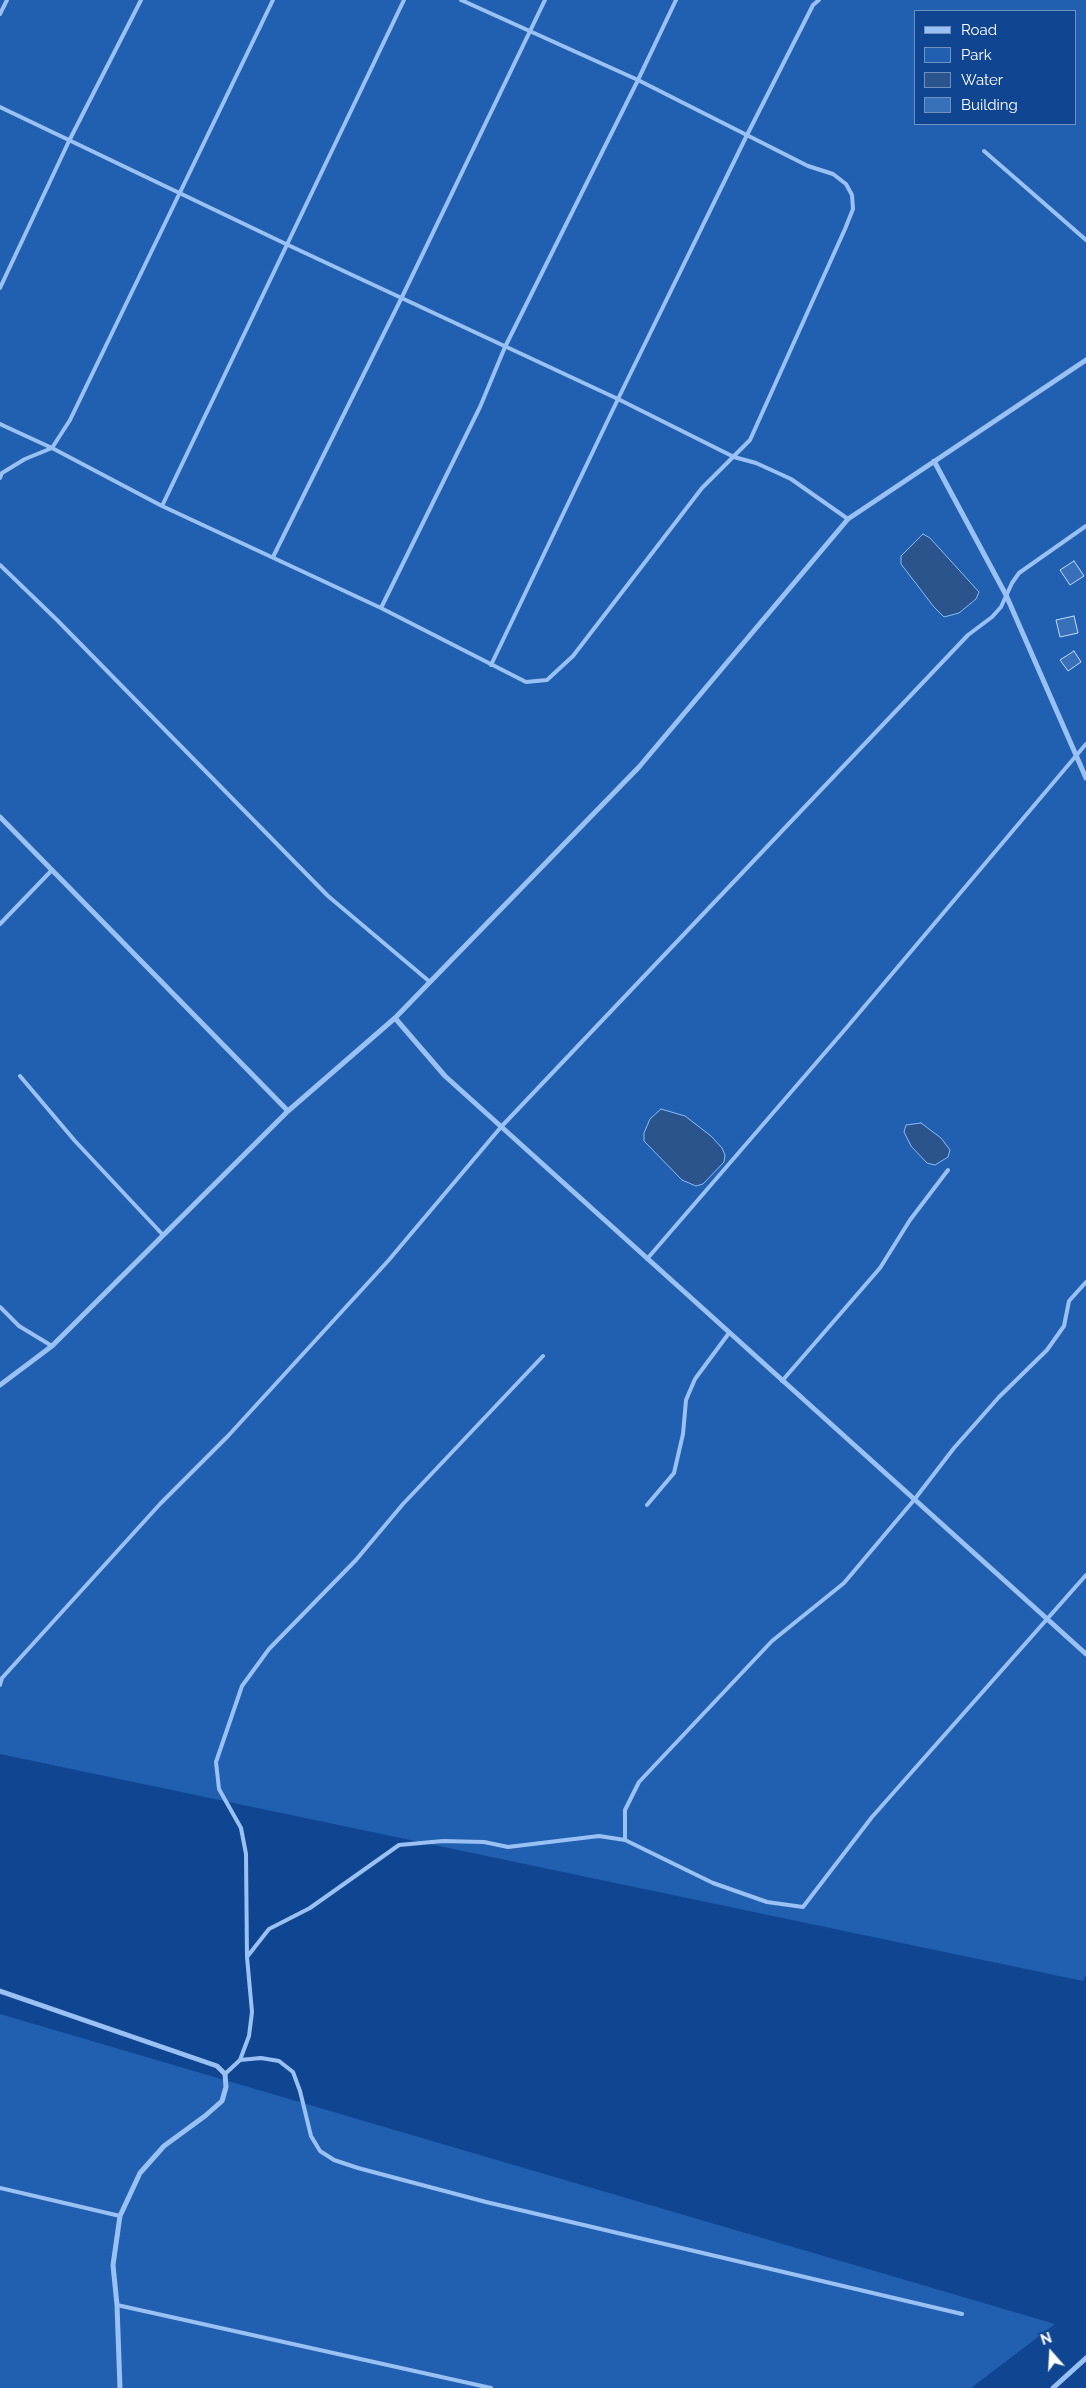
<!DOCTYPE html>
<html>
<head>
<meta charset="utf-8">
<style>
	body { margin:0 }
	#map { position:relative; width:1086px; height:2388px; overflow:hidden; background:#104691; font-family:Raleway,sans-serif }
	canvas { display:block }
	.legend { position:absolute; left:914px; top:10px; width:162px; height:115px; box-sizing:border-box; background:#104691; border:1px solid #7090bd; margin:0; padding:6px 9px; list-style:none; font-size:15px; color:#fff }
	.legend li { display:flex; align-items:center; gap:10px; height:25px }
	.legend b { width:25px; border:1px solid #7090bd }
	.north { position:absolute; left:1026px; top:2328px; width:50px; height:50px; -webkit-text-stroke:4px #104691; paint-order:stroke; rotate:341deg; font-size:14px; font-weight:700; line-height:20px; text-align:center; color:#fff }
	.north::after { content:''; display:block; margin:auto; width:18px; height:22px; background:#fff; clip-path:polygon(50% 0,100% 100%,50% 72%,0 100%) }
</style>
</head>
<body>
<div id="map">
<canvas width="1086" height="2388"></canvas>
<ul class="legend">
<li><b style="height:6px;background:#9ac1f3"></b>Road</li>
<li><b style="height:14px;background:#215fb1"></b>Park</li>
<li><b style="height:14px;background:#2c548c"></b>Water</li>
<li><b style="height:14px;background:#3870ba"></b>Building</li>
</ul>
<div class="north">N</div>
</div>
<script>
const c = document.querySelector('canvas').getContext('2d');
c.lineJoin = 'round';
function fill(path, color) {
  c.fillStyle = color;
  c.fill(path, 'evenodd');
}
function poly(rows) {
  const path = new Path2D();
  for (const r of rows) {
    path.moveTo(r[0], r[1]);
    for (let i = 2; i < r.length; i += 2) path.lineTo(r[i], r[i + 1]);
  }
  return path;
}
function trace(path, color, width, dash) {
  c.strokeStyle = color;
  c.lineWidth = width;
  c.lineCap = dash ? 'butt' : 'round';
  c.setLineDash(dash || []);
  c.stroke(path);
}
fill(poly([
	[0,0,1086,0,1086,1975,1083,1981,0,1754],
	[915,11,1075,11,1075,124,915,124],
	[0,2014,1055,2324,971,2388,0,2388]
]), '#215fb1');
const water = poly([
	[923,534,930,538,979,592,976,599,959,613,944,617,934,607,901,564,901,556,923,534],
	[661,1109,685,1116,711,1136,722,1148,725,1155,724,1162,703,1184,696,1186,682,1180,644,1141,644,1133,650,1119,661,1109],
	[921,1123,941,1138,950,1150,948,1157,935,1165,927,1163,911,1146,904,1132,906,1125,921,1123]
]);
fill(water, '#2c548c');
trace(water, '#8cbcf7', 1);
const building = poly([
	[1074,561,1084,576,1070,585,1060,570,1074,561],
	[1074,616,1078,633,1060,637,1056,620,1074,616],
	[1074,651,1081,662,1068,671,1060,660,1074,651]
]);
fill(building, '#3870ba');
trace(building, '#c2dcfe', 1);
trace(poly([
	[0,14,7,0],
	[0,107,288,245,618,399,734,457,756,463,791,479,848,519],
	[984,151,1086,240],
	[0,288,69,141,141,0],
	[0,424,52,448,162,506,381,608,526,682,547,680,573,656,702,488,750,440,845,229,853,209,852,195,846,184,833,174,808,166,638,80,461,0],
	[0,478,2,473,25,459,52,448,70,420,273,0],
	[162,506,404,0],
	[273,557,402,297,545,0],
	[0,565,57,620,328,896,430,982],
	[381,608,480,407,505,347,638,80,676,0],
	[491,665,618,399,747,135,813,5,819,0],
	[0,924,52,870],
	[20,1076,75,1141,163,1235],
	[647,1259,848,1026,1086,744],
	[0,1307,19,1326,52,1346],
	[782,1381,880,1268,910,1220,948,1170],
	[647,1505,674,1473,683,1434,686,1400,695,1379,729,1333],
	[0,1685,2,1678,160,1504,228,1436,388,1261,501,1127,968,635,992,617,1001,607,1012,583,1019,573,1086,526],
	[625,1840,625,1810,639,1782,772,1641,844,1583,914,1500,954,1448,999,1397,1047,1350,1064,1326,1069,1301,1086,1282],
	[247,1957,269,1929,310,1908,399,1845,443,1841,484,1842,508,1847,599,1836,625,1840,713,1883,767,1902,803,1907,872,1817,1086,1575],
	[240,2060,261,2058,279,2061,293,2072,300,2091,311,2136,320,2151,334,2160,358,2168,486,2202,962,2314],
	[225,2074,240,2060,249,2036,252,2012,247,1957,246,1854,241,1828,219,1789,216,1762,242,1686,269,1649,356,1560,403,1504,543,1356],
	[0,2188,120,2216],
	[117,2305,491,2388]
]), '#9ac1f3', 4);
trace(poly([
	[934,461,1006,595,1086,778],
	[0,817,288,1111],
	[395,1018,445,1076,1086,1654],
	[0,1385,52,1346,288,1111,395,1018,639,767,848,519,1086,360],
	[0,1991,217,2066,225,2074,226,2087,222,2101,205,2116,164,2146,140,2173,120,2216,113,2265,117,2305,120,2388],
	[1053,2388,1086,2358]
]), '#9ac1f3', 5);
</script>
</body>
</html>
